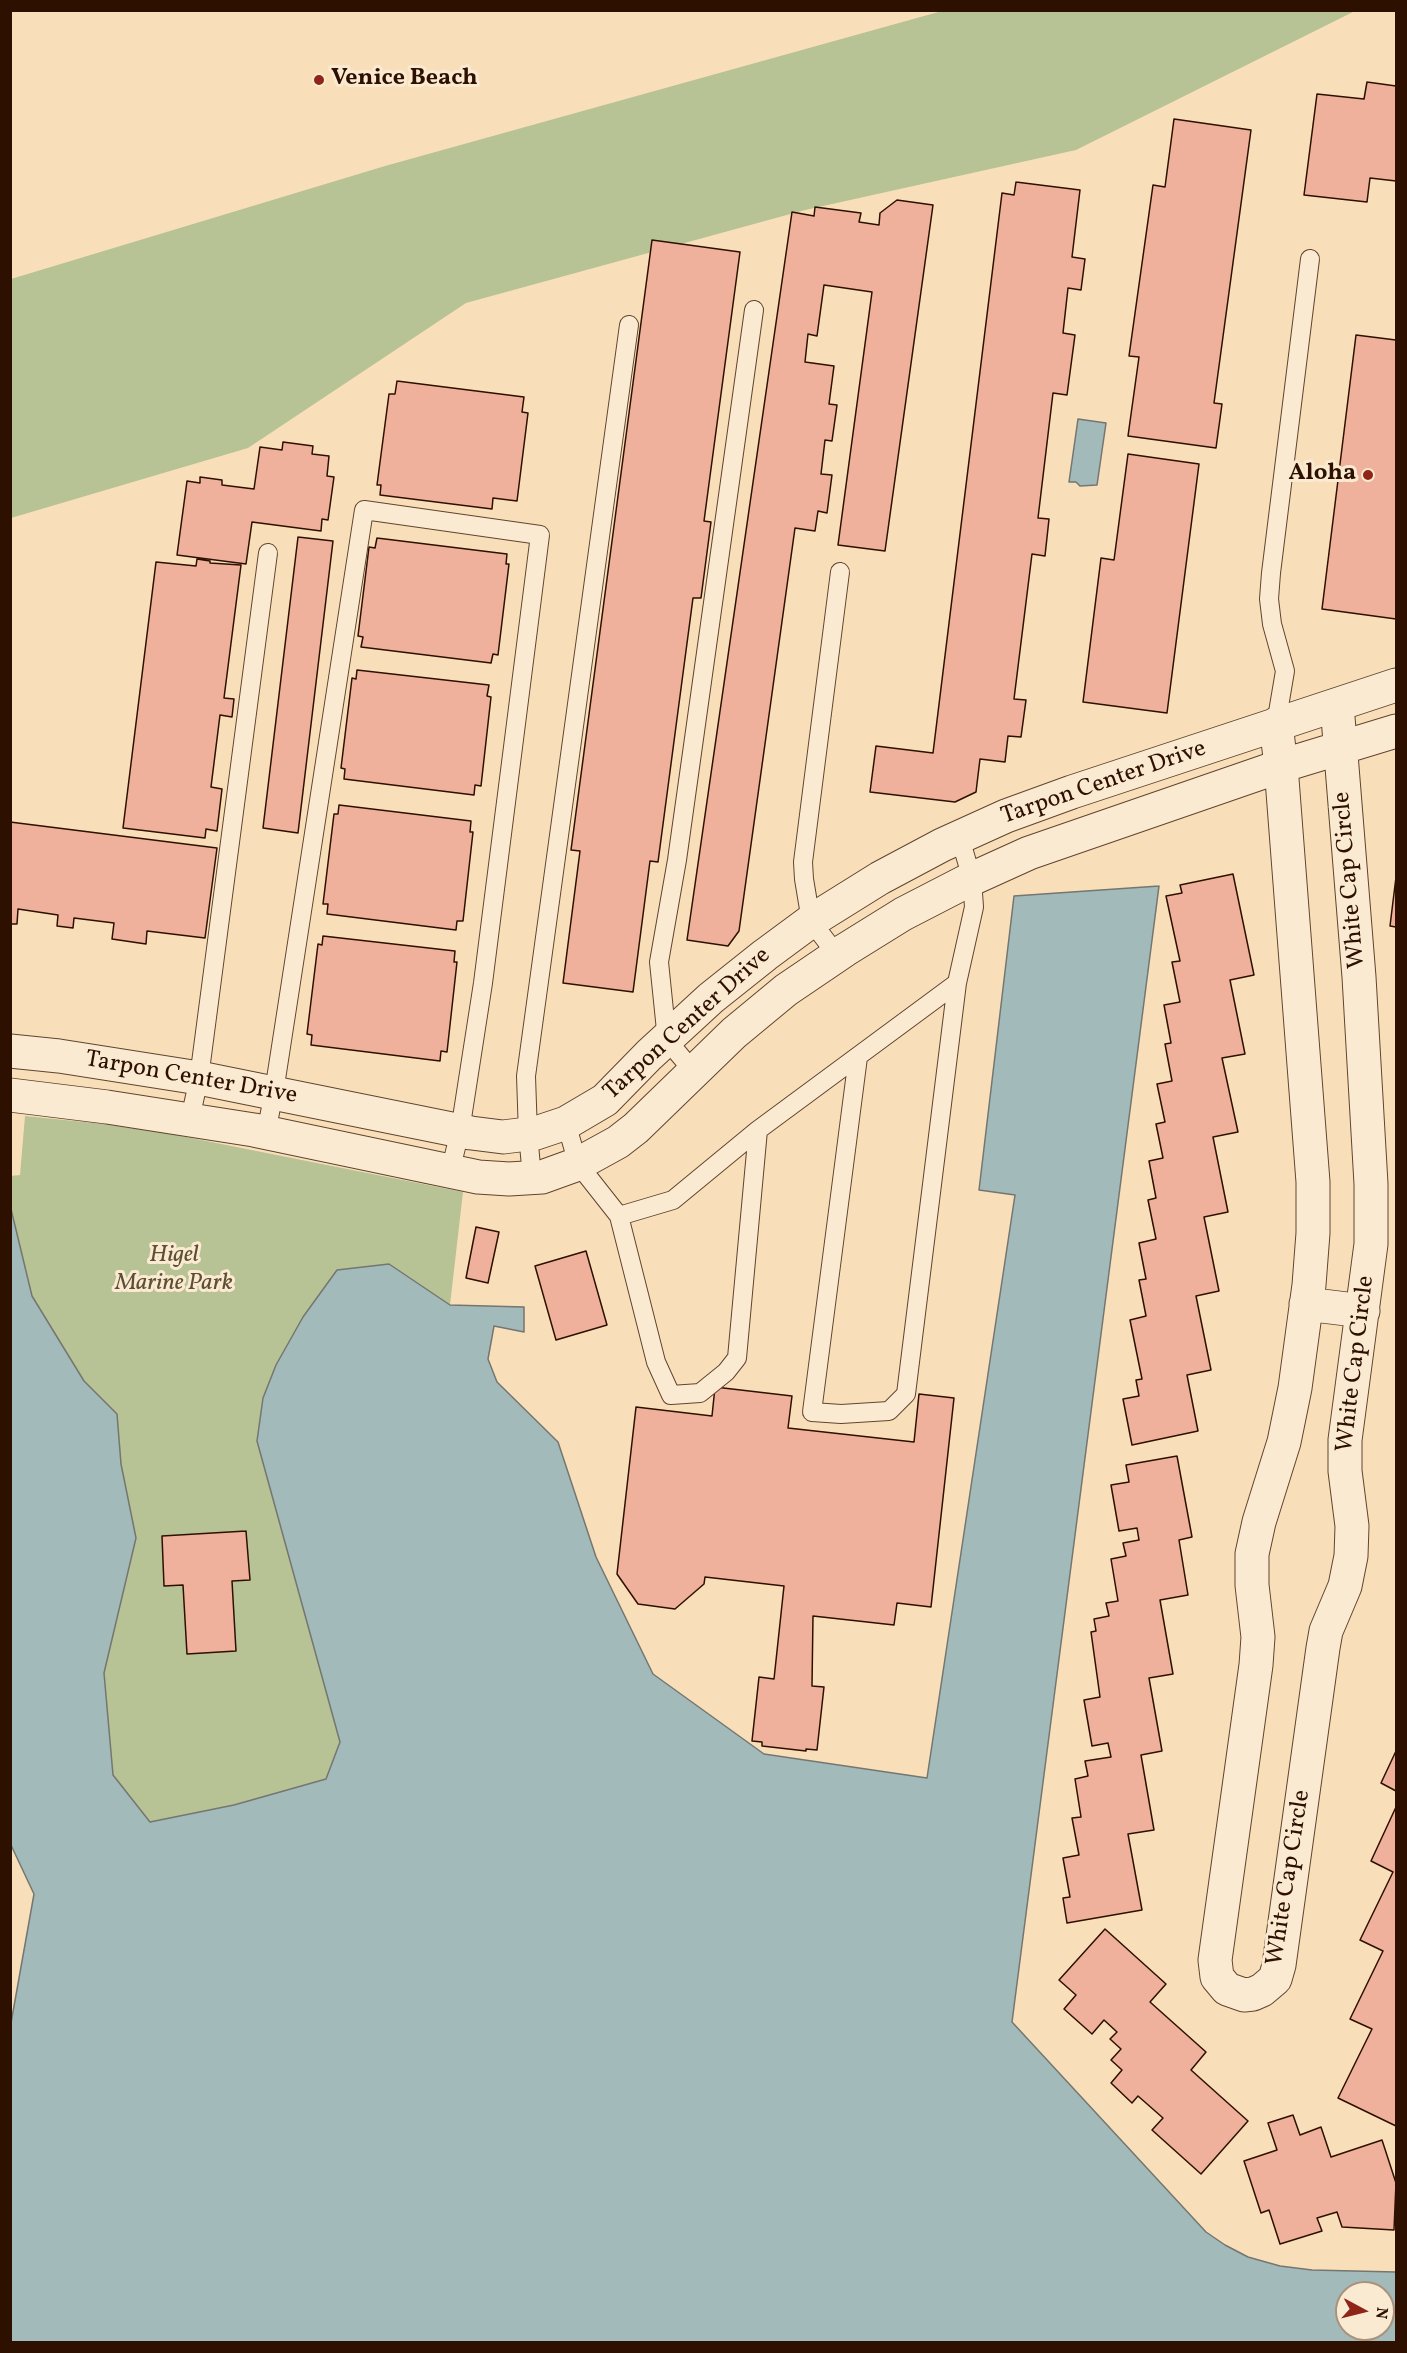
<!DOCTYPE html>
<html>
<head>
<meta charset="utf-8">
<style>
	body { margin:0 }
	#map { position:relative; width:1407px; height:2353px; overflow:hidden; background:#f9dfb9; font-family:Vollkorn,serif }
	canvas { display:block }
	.frame { position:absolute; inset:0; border:12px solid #2d1000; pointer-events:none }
	.north { position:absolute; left:1335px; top:2281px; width:60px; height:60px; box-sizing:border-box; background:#fbead2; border:2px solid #a9937e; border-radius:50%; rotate:97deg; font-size:16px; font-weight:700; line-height:24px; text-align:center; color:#2d1000 }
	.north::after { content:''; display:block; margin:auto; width:21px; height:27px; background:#8f2418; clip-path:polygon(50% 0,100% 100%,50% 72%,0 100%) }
</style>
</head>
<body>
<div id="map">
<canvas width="1407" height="2353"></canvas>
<div class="frame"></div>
<div class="north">N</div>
</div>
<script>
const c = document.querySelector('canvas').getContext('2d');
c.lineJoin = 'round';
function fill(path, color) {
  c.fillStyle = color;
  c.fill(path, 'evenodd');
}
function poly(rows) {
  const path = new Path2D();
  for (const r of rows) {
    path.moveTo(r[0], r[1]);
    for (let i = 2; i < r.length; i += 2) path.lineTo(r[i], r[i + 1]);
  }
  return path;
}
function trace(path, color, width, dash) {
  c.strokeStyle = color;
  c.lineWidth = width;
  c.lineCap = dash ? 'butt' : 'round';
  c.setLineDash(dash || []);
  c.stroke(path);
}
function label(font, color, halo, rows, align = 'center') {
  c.font = font + ' Vollkorn,serif';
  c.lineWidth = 6;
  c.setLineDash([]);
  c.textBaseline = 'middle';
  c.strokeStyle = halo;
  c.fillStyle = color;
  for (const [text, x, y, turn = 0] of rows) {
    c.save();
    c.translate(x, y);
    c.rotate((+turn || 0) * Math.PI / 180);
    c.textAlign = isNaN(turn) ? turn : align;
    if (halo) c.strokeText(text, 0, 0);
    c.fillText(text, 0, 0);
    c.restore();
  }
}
fill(poly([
	[942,11,1355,11,1076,150,805,210,466,303,248,448,11,518,11,279,385,166],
	[25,1116,104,1124,171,1134,463,1192,450,1305,389,1264,337,1270,303,1317,276,1365,263,1398,257,1441,340,1742,326,1779,234,1805,150,1822,113,1775,104,1673,136,1538,121,1463,117,1414,84,1381,32,1296,11,1209,10,1176,20,1175]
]), '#b7c395');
const water = poly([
	[1078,419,1106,423,1097,485,1080,486,1076,482,1069,482,1078,419],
	[1159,886,1012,2022,1206,2232,1225,2245,1248,2257,1280,2266,1312,2270,1396,2272,1396,2342,11,2342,11,2023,34,1894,10,1843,11,1209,32,1296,84,1381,117,1414,121,1464,136,1538,104,1673,113,1775,150,1822,234,1805,326,1779,340,1742,257,1441,263,1398,276,1365,303,1317,337,1270,389,1264,450,1305,524,1307,524,1332,494,1326,488,1359,497,1382,558,1442,596,1557,653,1674,764,1754,927,1778,1015,1195,979,1190,1014,896,1159,886],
	[1347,2293,1383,2293,1383,2329,1347,2329,1347,2293]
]);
fill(water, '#a3baba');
trace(water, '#747670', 1.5);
const building = poly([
	[1367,82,1396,86,1396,181,1370,178,1367,202,1304,195,1317,94,1364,99,1367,82],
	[1174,119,1251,130,1214,403,1222,404,1216,448,1128,436,1139,357,1129,356,1153,185,1165,187,1174,119],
	[1016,182,1080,190,1072,257,1085,259,1081,290,1068,288,1063,333,1075,335,1067,395,1053,393,1038,518,1049,519,1045,556,1032,554,1014,699,1026,700,1021,737,1008,736,1005,762,980,759,976,792,955,802,870,792,876,746,933,753,1002,193,1014,195,1016,182],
	[897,200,933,205,885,551,838,545,872,292,824,285,817,336,808,334,805,362,834,366,829,404,837,405,832,441,825,440,821,474,832,475,827,513,818,511,815,531,795,528,739,931,728,946,687,940,792,212,814,216,815,207,861,213,859,222,879,225,880,213,897,200],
	[652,240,740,252,704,521,711,522,701,598,693,598,658,862,650,861,633,992,563,983,580,851,571,850,652,240],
	[1356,335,1396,340,1396,619,1322,609,1356,335],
	[397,381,524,397,522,412,528,413,517,501,493,498,492,509,380,495,381,485,377,485,389,394,395,394,397,381],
	[283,442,313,446,312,454,329,456,327,476,334,477,328,520,322,519,321,531,252,522,246,564,177,555,187,481,200,483,200,477,222,480,222,485,254,489,260,447,282,450,283,442],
	[1128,454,1199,464,1167,713,1083,702,1101,558,1114,560,1128,454],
	[298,537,333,541,298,833,263,828,298,537],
	[377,538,507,554,506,564,509,564,498,655,493,654,491,663,361,647,363,637,358,636,369,547,375,548,377,538],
	[197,559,210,561,210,563,241,565,224,698,234,699,232,717,220,715,211,787,222,789,217,831,206,829,205,838,123,828,156,562,196,566,197,559],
	[357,670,489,685,487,696,491,697,481,786,475,785,474,795,344,779,345,769,341,768,352,678,356,679,357,670],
	[339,805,471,821,470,832,473,832,463,921,457,921,456,930,327,914,328,904,323,904,334,814,338,814,339,805],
	[10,822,217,848,205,938,147,931,146,944,112,939,114,923,74,918,73,928,57,926,58,915,18,909,17,924,10,924,10,822],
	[1233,874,1254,975,1230,980,1245,1054,1222,1058,1238,1132,1213,1137,1228,1212,1204,1217,1219,1291,1196,1296,1211,1370,1187,1375,1198,1431,1132,1445,1123,1399,1139,1396,1136,1380,1142,1379,1130,1320,1146,1316,1139,1280,1146,1279,1139,1243,1156,1239,1148,1200,1156,1198,1149,1161,1163,1158,1156,1124,1165,1122,1157,1084,1172,1081,1165,1044,1171,1043,1164,1005,1180,1002,1172,962,1180,961,1166,896,1182,893,1180,885,1233,874],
	[1396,877,1396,927,1390,926,1396,877],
	[323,936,455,951,454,962,457,962,447,1052,441,1051,440,1061,311,1045,312,1035,307,1034,318,944,322,945,323,936],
	[476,1227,499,1232,488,1283,466,1278,476,1227],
	[586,1251,607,1325,556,1340,535,1266,586,1251],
	[715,1387,792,1396,788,1428,914,1442,919,1394,954,1398,931,1607,897,1603,894,1625,813,1616,812,1686,824,1687,817,1750,806,1749,806,1751,762,1746,762,1742,752,1741,759,1677,774,1679,784,1586,705,1577,704,1584,675,1609,638,1604,617,1574,636,1407,712,1416,715,1387],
	[1177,1456,1192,1537,1179,1540,1188,1595,1160,1600,1173,1674,1149,1678,1162,1751,1141,1755,1154,1830,1128,1834,1142,1910,1067,1923,1063,1898,1070,1897,1063,1858,1079,1855,1072,1818,1081,1817,1075,1779,1088,1776,1085,1761,1111,1757,1108,1743,1092,1746,1084,1700,1100,1697,1091,1632,1096,1631,1094,1619,1109,1616,1106,1603,1118,1601,1111,1559,1126,1556,1123,1543,1139,1540,1137,1528,1119,1531,1111,1485,1129,1482,1126,1465,1177,1456],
	[246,1531,250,1580,232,1581,236,1651,187,1654,183,1585,164,1586,162,1536,246,1531],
	[1396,1751,1396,1791,1381,1783,1396,1751],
	[1396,1807,1396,2126,1338,2098,1372,2029,1350,2019,1383,1951,1360,1940,1393,1872,1371,1861,1396,1807],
	[1105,1929,1166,1984,1150,2002,1206,2052,1191,2070,1248,2121,1201,2174,1152,2130,1163,2118,1138,2096,1132,2103,1111,2083,1122,2070,1111,2060,1121,2049,1110,2039,1117,2032,1104,2020,1092,2034,1064,2009,1076,1995,1059,1980,1105,1929],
	[1293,2115,1300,2135,1321,2127,1331,2157,1382,2140,1396,2183,1394,2230,1342,2227,1337,2212,1317,2218,1322,2231,1280,2244,1269,2210,1261,2213,1244,2161,1277,2150,1268,2123,1293,2115]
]);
fill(building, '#efb09c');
trace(building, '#2d1000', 1.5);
const lane = poly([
	[1276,724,1285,671,1272,624,1269,599,1271,573,1310,259],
	[837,955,811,921,804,879,803,862,840,572],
	[858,1057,812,1412,841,1414,889,1411,906,1394,957,983,974,907,972,879,960,838],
	[693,1071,667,1040,659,962,677,860,754,310],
	[190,1119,199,1078,268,553],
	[566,1123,578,1164,619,1216,656,1362,671,1395,700,1393,726,1372,737,1358,758,1130],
	[266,1133,274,1092,364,510,540,535,483,983,460,1131,450,1172],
	[532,1177,528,1134,526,1076,629,325],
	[619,1216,673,1200,758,1130,957,983]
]);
const street = poly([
	[1276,724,1281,766,1313,1182,1313,1233,1309,1285,1295,1388,1284,1442,1259,1522,1252,1554,1252,1585,1258,1637,1256,1665,1215,1960,1217,1977,1227,1989,1244,1995,1253,1994,1262,1990,1275,1979,1279,1965,1323,1648,1326,1631,1345,1586,1351,1556,1352,1526,1345,1471,1345,1440,1371,1244,1371,1184,1359,977,1337,705],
	[10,1051,59,1056,199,1078,471,1133,503,1137,536,1133,566,1123,605,1100,649,1055,711,998,765,955,811,921,880,878,942,845,1006,816,1072,792,1396,685],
	[10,1095,107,1107,254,1130,478,1177,509,1179,542,1177,578,1164,618,1142,636,1128,734,1033,786,990,845,950,903,914,965,882,1029,853,1281,766,1396,731],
	[1306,1304,1363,1311]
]);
trace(lane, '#60442e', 20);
trace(street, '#60442e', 35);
trace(lane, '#fbead2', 18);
trace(street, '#fbead2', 33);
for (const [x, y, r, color] of [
	[319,80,6,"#8f2418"],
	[1368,475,6,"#8f2418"]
]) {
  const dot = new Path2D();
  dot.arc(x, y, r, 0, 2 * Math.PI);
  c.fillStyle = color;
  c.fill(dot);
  trace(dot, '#fbead2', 2);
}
label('bold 24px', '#2d1000', '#fbead2', [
	["Venice Beach",331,80],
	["Aloha",1356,475,"right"]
], 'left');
label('24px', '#2d1000', '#fbead2', [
	["Tarpon Center Drive",1104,784,-19],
	["White Cap Circle",1351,880,-95],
	["Tarpon Center Drive",688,1025,-42],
	["Tarpon Center Drive",191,1079,10],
	["White Cap Circle",1357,1364,-83],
	["White Cap Circle",1290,1878,-81]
]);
label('italic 24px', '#5d4f34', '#fbead2', [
	["Higel",174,1257],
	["Marine Park",174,1285]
]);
</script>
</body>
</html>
